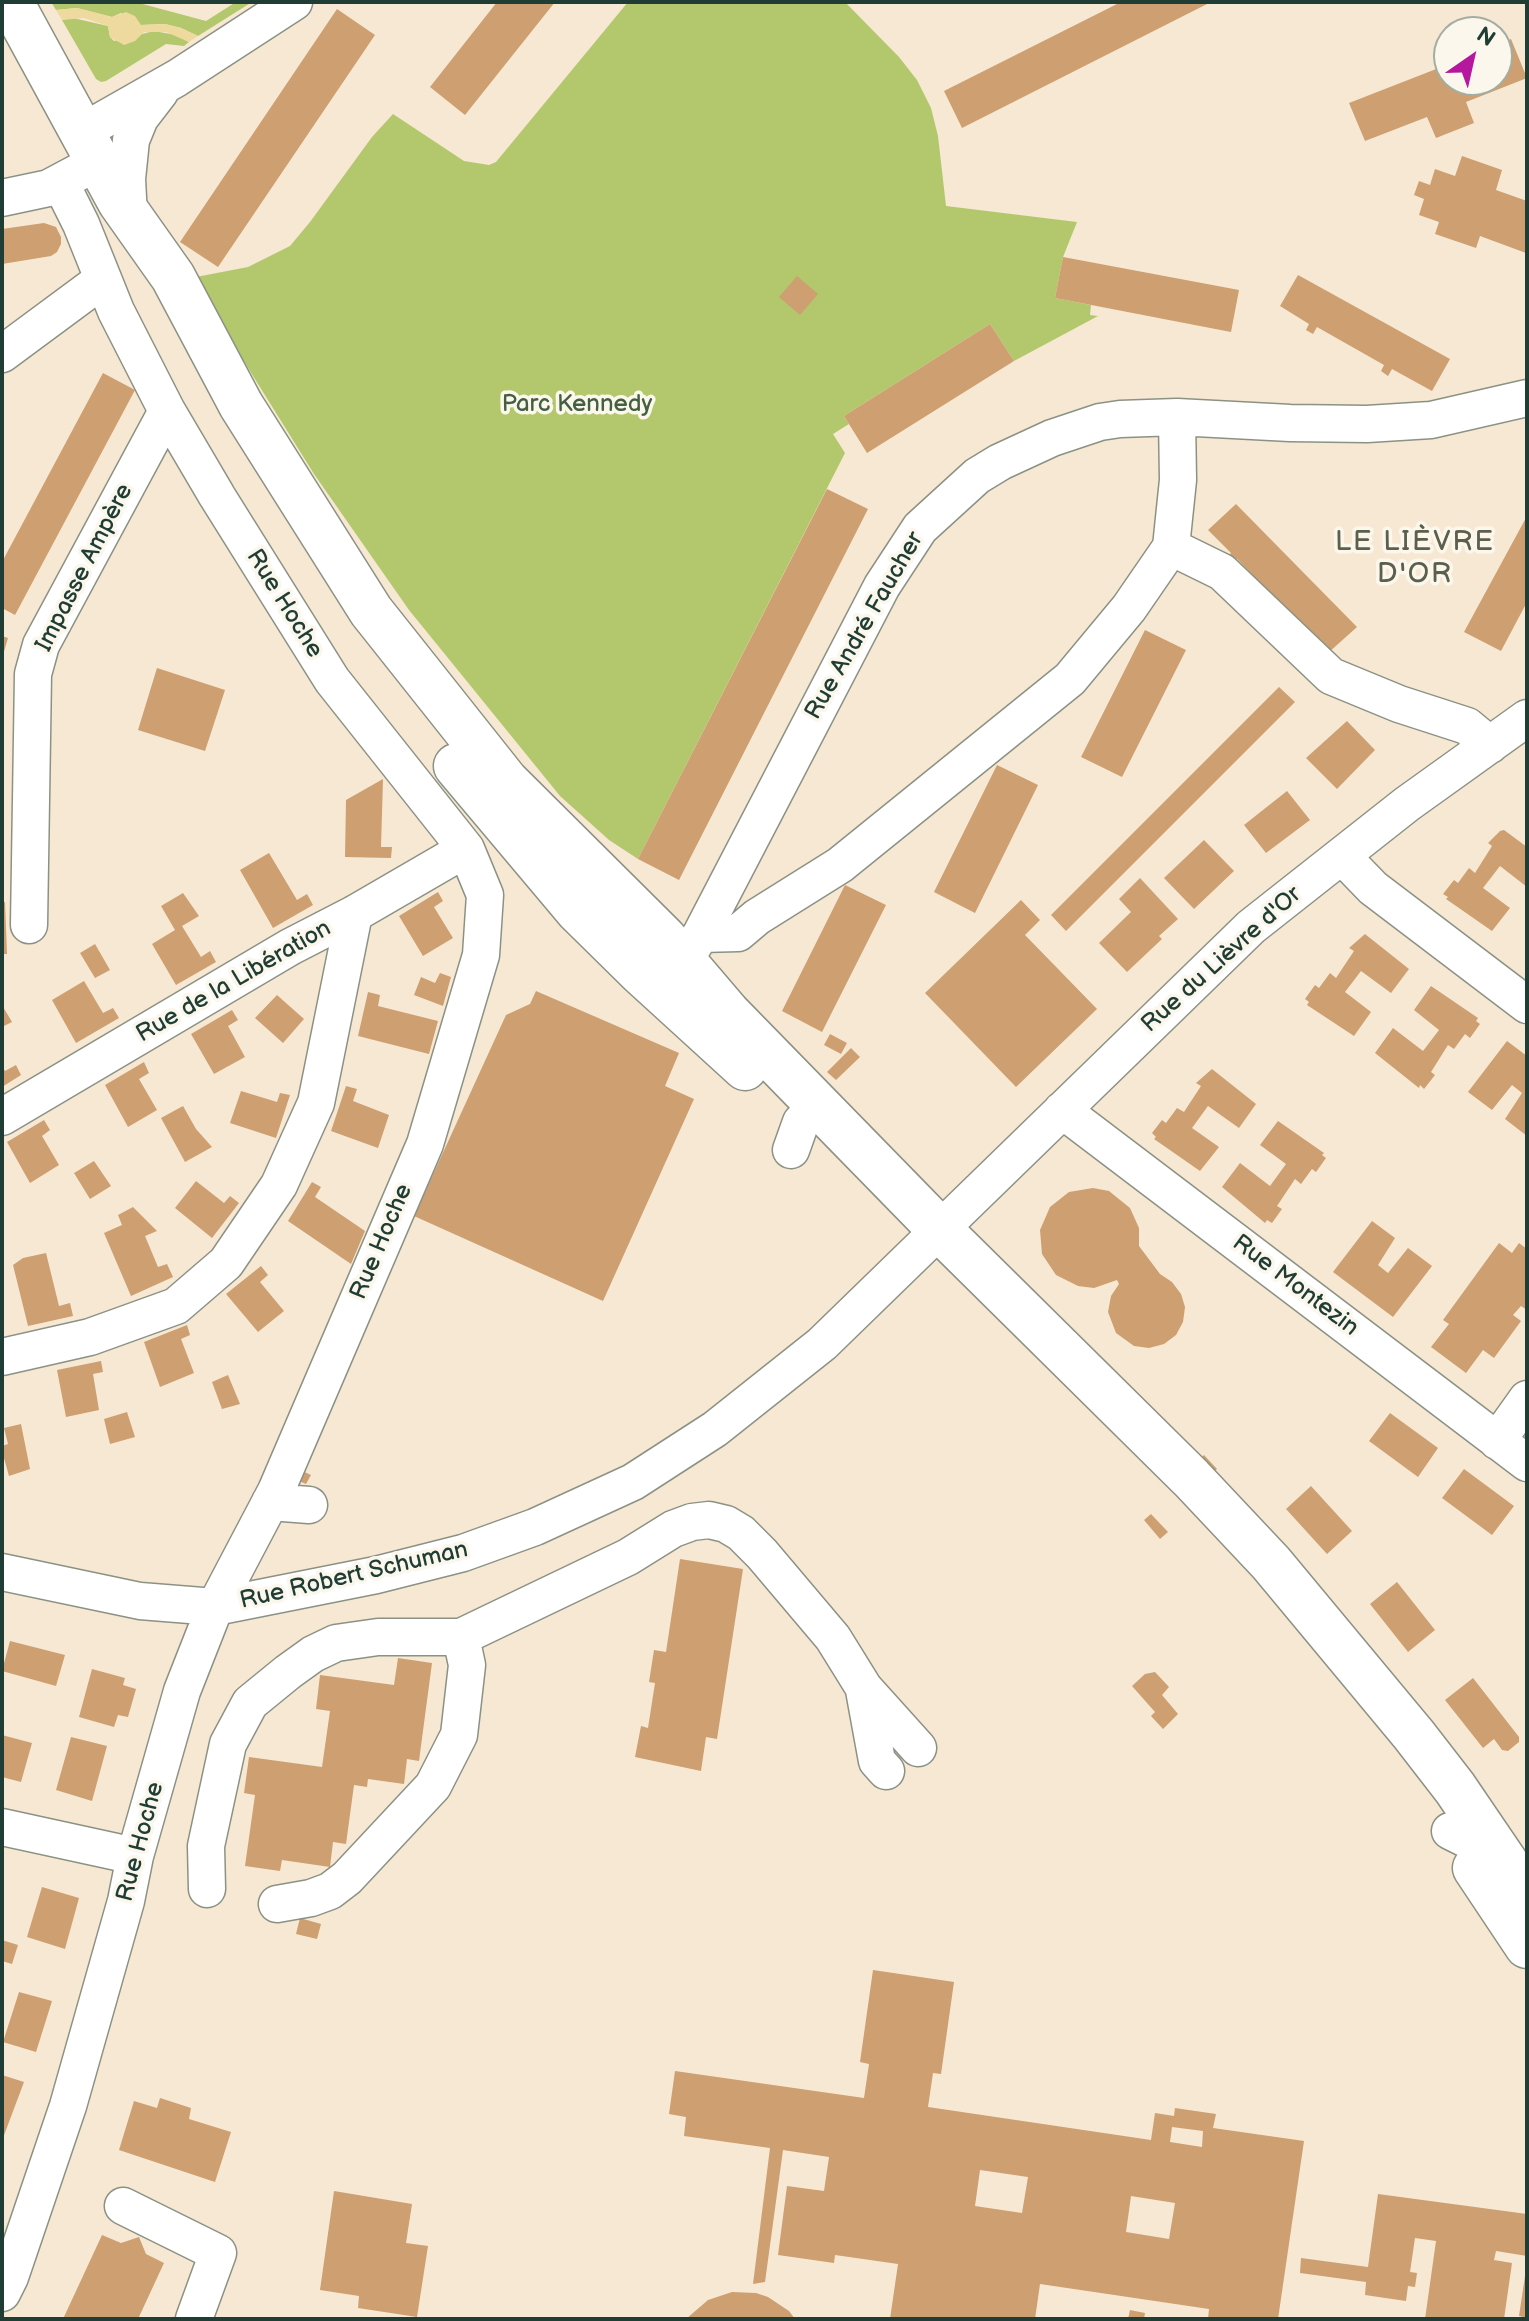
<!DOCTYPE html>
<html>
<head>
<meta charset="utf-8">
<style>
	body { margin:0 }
	#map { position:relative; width:1529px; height:2321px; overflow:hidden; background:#f7e8d3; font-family:"Balsamiq Sans",sans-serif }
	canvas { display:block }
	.frame { position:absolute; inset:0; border:4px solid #1f3d34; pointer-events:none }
	.north { position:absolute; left:1433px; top:16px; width:80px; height:80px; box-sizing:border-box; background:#fbf7ec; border:2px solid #a3ada2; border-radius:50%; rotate:34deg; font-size:22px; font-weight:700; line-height:32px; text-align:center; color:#1f3d34 }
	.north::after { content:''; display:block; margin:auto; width:28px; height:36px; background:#b5179e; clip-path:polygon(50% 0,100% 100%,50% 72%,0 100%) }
</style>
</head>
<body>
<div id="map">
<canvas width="1529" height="2321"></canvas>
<div class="frame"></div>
<div class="north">N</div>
</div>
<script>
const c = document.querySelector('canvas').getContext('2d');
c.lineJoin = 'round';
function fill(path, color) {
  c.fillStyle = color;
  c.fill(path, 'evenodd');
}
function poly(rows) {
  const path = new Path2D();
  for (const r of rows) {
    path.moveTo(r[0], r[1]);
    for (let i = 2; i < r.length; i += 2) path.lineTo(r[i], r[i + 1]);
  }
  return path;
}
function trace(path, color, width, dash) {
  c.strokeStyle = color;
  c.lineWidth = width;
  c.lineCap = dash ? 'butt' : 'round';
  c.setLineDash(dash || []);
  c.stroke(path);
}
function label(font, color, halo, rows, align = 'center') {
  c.font = font + ' "Balsamiq Sans",sans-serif';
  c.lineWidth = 7;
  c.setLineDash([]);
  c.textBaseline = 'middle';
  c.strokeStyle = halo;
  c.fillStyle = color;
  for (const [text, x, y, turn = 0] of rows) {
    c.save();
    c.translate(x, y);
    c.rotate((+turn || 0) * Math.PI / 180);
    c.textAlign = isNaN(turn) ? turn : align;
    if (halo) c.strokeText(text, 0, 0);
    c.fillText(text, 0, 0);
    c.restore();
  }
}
fill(poly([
	[51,2,135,2,206,21,236,2,252,2,198,36,181,28,165,24,140,25,121,13,112,17,77,8,56,10],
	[628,2,845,2,899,57,917,80,931,108,938,136,946,206,1077,222,1063,257,1055,298,1091,305,1090,315,1098,316,1014,361,990,324,844,416,849,424,833,434,845,453,638,859,609,840,560,796,409,610,314,474,235,347,196,277,248,267,290,246,310,222,372,137,393,114,464,161,489,165,496,162],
	[73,18,108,26,110,37,114,41,154,31,176,35,189,42,184,46,166,44,106,81,101,82,96,79,62,20]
]), '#b3c86c');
fill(poly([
	[77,8,112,17,126,12,135,16,141,25,165,24,181,28,198,36,189,42,166,32,144,32,135,41,124,45,110,37,108,26,84,18,62,20,56,10]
]), '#eeda9e');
fill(poly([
	[497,2,555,2,465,115,430,87],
	[1121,2,1211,2,962,128,944,91],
	[337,9,375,35,218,267,180,242],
	[1511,39,1527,78,1466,102,1474,123,1436,138,1427,117,1365,141,1349,103,1449,64,1449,80,1497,80,1497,45],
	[1462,156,1502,170,1496,190,1527,201,1526,253,1480,236,1476,248,1435,234,1439,222,1419,215,1424,199,1414,195,1419,181,1430,185,1435,169,1455,176],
	[44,223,56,227,61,237,61,244,57,252,51,256,2,264,2,229],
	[1063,257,1239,290,1231,332,1055,298],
	[1298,275,1450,359,1432,391,1392,369,1388,376,1381,371,1384,365,1317,327,1313,334,1306,330,1309,324,1280,306],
	[797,276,818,294,800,315,779,297],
	[990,324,1014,361,867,453,844,416],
	[103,373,135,390,15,615,2,608,2,562],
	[827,489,868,509,679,880,638,859],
	[1236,504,1357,627,1328,653,1237,559,1231,565,1226,559,1231,553,1208,530],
	[1527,516,1527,602,1501,651,1464,632],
	[1145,630,1186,650,1122,777,1081,757],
	[2,636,8,638,3,655,2,655],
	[157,668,225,690,205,751,138,730],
	[1279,687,1295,702,1066,931,1051,915],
	[1347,721,1375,750,1337,789,1306,758],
	[997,765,1038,785,975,913,934,892],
	[383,779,381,847,392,847,391,858,345,857,346,800],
	[1287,791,1310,820,1266,853,1244,825],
	[1504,830,1527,847,1527,887,1500,866,1483,888,1510,908,1492,931,1446,899,1448,897,1443,894,1454,880,1458,883,1469,868,1475,873,1492,846,1488,843,1500,831],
	[1204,840,1234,871,1194,909,1164,878],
	[269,853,297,900,307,894,313,905,273,928,240,870],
	[1140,878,1178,919,1159,936,1162,939,1127,972,1099,943,1131,912,1119,899],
	[845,885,886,905,822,1032,782,1011],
	[438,892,443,901,434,907,453,938,423,956,399,916],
	[183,893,199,916,182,926,201,957,210,951,216,962,176,985,152,944,175,930,161,906],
	[1021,900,1040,920,1025,935,1097,1009,1016,1087,925,993],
	[2,902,5,902,7,954,2,954],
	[1365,934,1409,969,1391,993,1361,971,1345,992,1371,1012,1354,1036,1307,1005,1309,1002,1305,999,1315,985,1319,988,1330,973,1336,978,1354,951,1349,948],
	[95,944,110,970,95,978,80,953],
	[440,973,451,977,443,1006,414,995,421,977,435,983],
	[84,981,103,1013,113,1008,119,1018,76,1043,52,1000],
	[1431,986,1478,1018,1476,1021,1480,1024,1470,1038,1465,1034,1454,1049,1448,1045,1431,1072,1435,1075,1424,1089,1420,1085,1419,1088,1375,1053,1393,1028,1423,1051,1439,1030,1414,1010],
	[536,991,679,1053,665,1086,694,1099,603,1301,414,1216,506,1015,530,1004],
	[368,992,380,995,378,1006,438,1021,429,1054,358,1036],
	[277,995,304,1019,283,1043,255,1018],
	[2,1005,12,1022,2,1027],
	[232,1010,238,1020,228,1026,245,1057,214,1074,191,1034],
	[830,1034,847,1043,841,1054,824,1045],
	[1507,1041,1527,1056,1527,1136,1505,1119,1522,1093,1512,1085,1492,1110,1468,1092],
	[851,1048,860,1057,836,1080,827,1072],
	[144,1062,149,1073,139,1079,157,1110,128,1127,105,1085],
	[2,1065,5,1071,16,1065,21,1075,2,1087],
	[1212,1069,1256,1104,1239,1128,1208,1106,1192,1128,1219,1147,1200,1171,1154,1139,1156,1137,1152,1133,1162,1120,1166,1123,1177,1108,1184,1112,1201,1086,1196,1083],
	[346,1086,357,1089,353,1101,389,1115,378,1148,331,1131],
	[241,1091,277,1102,280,1093,290,1095,276,1138,230,1123],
	[183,1106,196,1129,212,1147,185,1162,161,1118],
	[44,1120,50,1130,42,1136,59,1165,30,1183,7,1142],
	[1278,1121,1324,1153,1322,1155,1326,1158,1316,1172,1312,1169,1301,1184,1295,1179,1277,1206,1282,1209,1272,1223,1267,1220,1265,1223,1222,1187,1240,1163,1270,1186,1286,1164,1260,1145],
	[94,1161,111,1186,90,1199,74,1173],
	[196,1181,224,1203,230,1196,239,1203,212,1238,175,1208],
	[312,1182,321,1187,315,1197,365,1231,351,1264,288,1221],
	[1093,1188,1109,1191,1130,1208,1139,1228,1139,1246,1160,1274,1172,1282,1181,1294,1185,1307,1183,1322,1176,1335,1164,1344,1149,1348,1134,1346,1116,1333,1108,1312,1111,1296,1119,1284,1117,1280,1094,1288,1078,1286,1056,1275,1042,1254,1040,1230,1050,1207,1069,1192],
	[133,1207,157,1231,145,1236,158,1267,167,1264,173,1277,131,1296,104,1233,122,1225,118,1215],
	[1372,1221,1395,1238,1378,1265,1388,1273,1408,1248,1432,1266,1393,1317,1333,1272],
	[1499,1243,1512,1253,1519,1243,1527,1249,1527,1310,1521,1306,1513,1315,1521,1321,1494,1358,1483,1350,1466,1373,1431,1347,1449,1324,1443,1320],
	[46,1253,59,1306,70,1303,73,1316,28,1326,13,1265,23,1258],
	[261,1266,268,1275,260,1282,284,1311,258,1332,226,1294],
	[187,1325,190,1335,181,1339,194,1373,160,1387,144,1342],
	[101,1361,103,1372,93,1374,99,1410,66,1417,57,1370],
	[228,1375,240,1404,222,1409,212,1382],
	[127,1412,135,1437,110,1444,104,1419],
	[1390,1413,1438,1448,1418,1477,1369,1441],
	[21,1424,30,1469,9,1476,2,1451,2,1446,8,1444,4,1428],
	[1204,1455,1217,1469,1211,1474,1198,1461],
	[298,1469,311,1475,306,1484,294,1479],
	[1464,1469,1514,1506,1492,1535,1442,1498],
	[1311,1486,1352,1531,1327,1554,1286,1509],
	[1151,1514,1168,1532,1160,1539,1144,1520],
	[680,1559,743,1569,717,1739,706,1737,701,1771,635,1757,641,1726,648,1728,655,1683,649,1682,654,1650,666,1652],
	[1397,1582,1435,1630,1408,1652,1370,1604],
	[10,1641,65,1655,56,1686,2,1671],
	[398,1658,432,1663,419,1761,407,1759,404,1784,368,1779,367,1787,354,1785,346,1844,333,1842,330,1867,282,1860,280,1871,245,1866,255,1795,244,1793,249,1757,322,1767,330,1711,316,1709,320,1675,394,1685],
	[92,1669,125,1678,123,1685,136,1689,128,1717,118,1715,114,1727,79,1717],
	[1155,1672,1169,1687,1162,1695,1178,1714,1163,1729,1151,1716,1155,1712,1132,1686,1145,1674],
	[1473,1678,1519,1737,1519,1742,1508,1751,1502,1750,1494,1739,1483,1748,1445,1700],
	[2,1735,32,1743,21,1782,2,1777],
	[71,1737,107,1746,92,1801,56,1790],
	[42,1887,79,1898,65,1949,27,1937],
	[300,1918,321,1924,317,1939,296,1934],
	[2,1940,18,1945,12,1964,2,1961],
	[873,1970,954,1982,941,2074,933,2073,928,2107,1151,2140,1155,2113,1174,2116,1175,2108,1216,2114,1213,2128,1304,2141,1278,2319,1208,2319,1209,2309,1040,2284,1035,2319,890,2319,898,2264,835,2255,834,2263,778,2255,787,2186,824,2191,829,2157,783,2150,765,2282,753,2284,770,2148,684,2136,686,2117,669,2114,675,2071,864,2098,869,2064,860,2062],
	[1172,2127,1203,2131,1202,2147,1170,2142],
	[980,2170,1028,2177,1022,2213,975,2206],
	[1131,2196,1175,2203,1169,2239,1126,2232],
	[19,1992,52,2001,36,2052,3,2042],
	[2,2075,24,2082,3,2138,2,2138],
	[160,2098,191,2108,189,2119,231,2132,215,2182,119,2150,134,2101,157,2108],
	[334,2191,412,2204,406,2243,428,2246,417,2317,358,2308,359,2296,320,2290],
	[1378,2194,1527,2214,1527,2256,1496,2251,1494,2260,1512,2263,1504,2319,1425,2319,1436,2241,1415,2238,1410,2272,1417,2273,1415,2287,1408,2286,1406,2301,1365,2295,1366,2282,1300,2273,1301,2258,1368,2267],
	[102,2235,121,2243,139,2237,146,2254,164,2263,138,2319,63,2319],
	[1525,2276,1527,2277,1527,2318,1519,2316],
	[732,2292,756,2293,768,2297,789,2311,795,2319,686,2319,708,2300],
	[1130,2310,1145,2313,1144,2319,1128,2319]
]), '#cd9f71');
const minor = poly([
	[82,132,177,78,294,2],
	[2,198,49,188,79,172],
	[129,217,127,179,131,140,140,118,160,92],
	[2,354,102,280],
	[1171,547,1222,572,1331,676,1399,704,1467,726,1490,745],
	[1342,856,1373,888,1527,1005],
	[29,925,33,674,41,645,167,411],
	[701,934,738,933,757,917,840,865,1070,679,1129,608,1171,547,1178,480,1177,417],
	[666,978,685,959,701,934,882,586,920,528,977,476,1000,462,1052,438,1100,422,1120,419,1177,417,1290,423,1367,424,1431,420,1527,398],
	[1062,1110,1527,1463],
	[2,1117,290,947,354,914,466,849],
	[791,1150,801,1122],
	[2,1357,90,1337,176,1306,226,1263,279,1185,316,1103,354,914],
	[1497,1441,1527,1399],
	[270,1502,309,1505],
	[2,1572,140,1601,215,1607,376,1575,463,1553,535,1527,633,1482,715,1429,822,1344,1251,927,1407,804,1527,718],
	[864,1690,877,1761,886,1771],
	[2,1827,135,1856],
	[1450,1831,1472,1842,1493,1874],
	[207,1889,206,1846,228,1744,250,1703,288,1672,313,1654,336,1643,378,1637,461,1637,628,1557,673,1529,692,1522,709,1520,726,1524,741,1533,762,1554,833,1638,864,1688,918,1748],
	[277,1904,311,1898,330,1891,347,1878,433,1786,459,1735,467,1665,461,1637],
	[123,2206,218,2253,194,2319],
	[2,2293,10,2277,68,2106,126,1901,135,1856,182,1691,215,1607,276,1491,425,1144,481,955,485,895,466,849,332,680,217,496,167,411,116,311,81,224,61,184]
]);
const major = poly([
	[11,2,120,202,173,277,241,405,371,611,506,781,664,938,728,1013,940,1230,1191,1478,1271,1563,1414,1735,1455,1788,1527,1894],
	[456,766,578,911,642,974,745,1068],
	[1475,1868,1527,1946]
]);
trace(minor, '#8b9284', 39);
trace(major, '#8b9284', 47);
trace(minor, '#fff', 36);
trace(major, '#fff', 44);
label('24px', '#446042', '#fbf7ec', [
	["Parc Kennedy",577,405]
]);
label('24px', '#1f3d34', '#fbf7ec', [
	["Impasse Ampère",85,568,-63],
	["Rue Hoche",284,604,58],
	["Rue André Faucher",865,626,-60],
	["Rue du Lièvre d'Or",1222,960,-42],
	["Rue de la Libération",234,982,-30],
	["Rue Hoche",382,1242,-67],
	["Rue Montezin",1295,1286,37],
	["Rue Robert Schuman",354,1576,-13],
	["Rue Hoche",141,1842,-75]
]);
c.letterSpacing = '2px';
label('28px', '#5c5f49', '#fbf7ec', [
	["LE LIÈVRE",1415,543],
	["D'OR",1415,575]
]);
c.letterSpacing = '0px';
</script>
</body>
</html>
